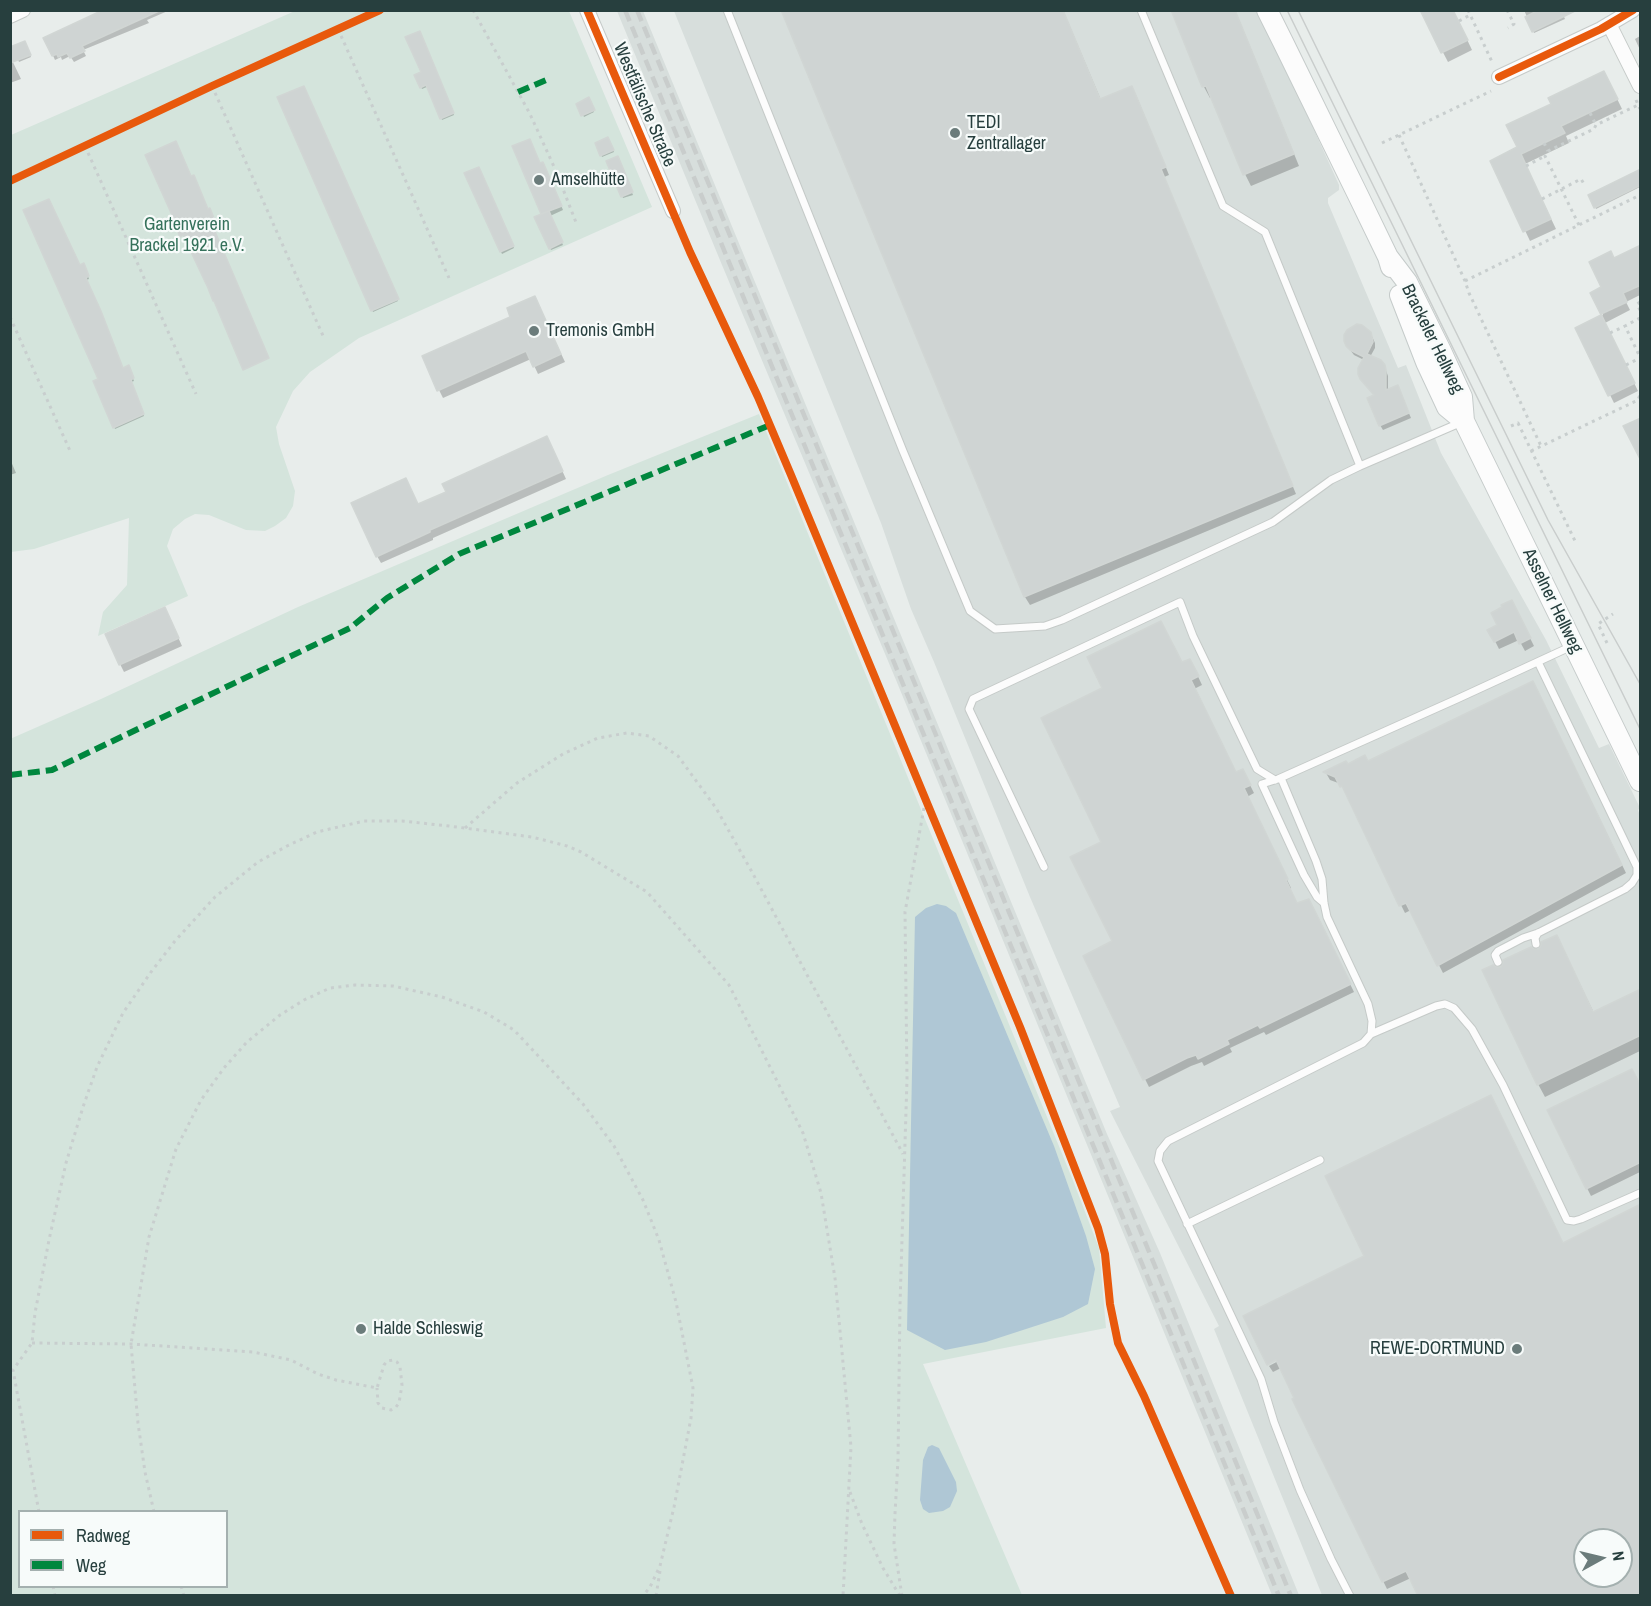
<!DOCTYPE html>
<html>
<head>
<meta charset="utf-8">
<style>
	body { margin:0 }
	#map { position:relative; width:1651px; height:1606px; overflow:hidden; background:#e8edeb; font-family:"Archivo Narrow",sans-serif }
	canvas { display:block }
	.frame { position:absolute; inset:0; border:12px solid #273f3e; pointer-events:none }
	.legend { position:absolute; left:18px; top:1510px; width:210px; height:78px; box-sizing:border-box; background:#f7fbfa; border:2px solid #a4b0af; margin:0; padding:8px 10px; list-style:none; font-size:18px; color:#273f3e }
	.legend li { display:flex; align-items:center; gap:12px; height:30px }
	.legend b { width:30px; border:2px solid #a4b0af }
	.north { position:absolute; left:1573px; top:1528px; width:60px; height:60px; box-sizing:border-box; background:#f7fbfa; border:2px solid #a4b0af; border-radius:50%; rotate:82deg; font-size:16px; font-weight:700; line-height:24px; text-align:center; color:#273f3e }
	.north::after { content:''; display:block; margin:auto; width:21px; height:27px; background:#6b7c7b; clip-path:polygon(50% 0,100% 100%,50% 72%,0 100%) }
</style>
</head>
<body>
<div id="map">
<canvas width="1651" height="1606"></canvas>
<div class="frame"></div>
<ul class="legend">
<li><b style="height:8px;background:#e8590c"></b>Radweg</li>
<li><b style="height:8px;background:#00873e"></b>Weg</li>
</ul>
<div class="north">N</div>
</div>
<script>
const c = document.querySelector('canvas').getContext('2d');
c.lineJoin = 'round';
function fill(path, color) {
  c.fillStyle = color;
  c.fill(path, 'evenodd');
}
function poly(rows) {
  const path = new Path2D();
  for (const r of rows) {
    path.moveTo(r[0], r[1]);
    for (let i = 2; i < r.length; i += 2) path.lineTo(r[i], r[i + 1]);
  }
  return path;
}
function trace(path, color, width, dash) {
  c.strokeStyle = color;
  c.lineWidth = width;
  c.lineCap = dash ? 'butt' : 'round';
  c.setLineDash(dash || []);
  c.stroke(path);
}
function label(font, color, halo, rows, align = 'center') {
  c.font = font + ' "Archivo Narrow",sans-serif';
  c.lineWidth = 4.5;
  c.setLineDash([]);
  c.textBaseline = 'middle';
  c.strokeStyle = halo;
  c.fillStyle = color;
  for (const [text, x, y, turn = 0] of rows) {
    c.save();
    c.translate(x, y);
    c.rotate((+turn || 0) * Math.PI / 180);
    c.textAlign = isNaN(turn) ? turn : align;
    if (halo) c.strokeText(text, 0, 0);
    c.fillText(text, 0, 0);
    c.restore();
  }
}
fill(poly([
	[617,11,643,11,1107,1134,1160,1253,1299,1595,1272,1595,896,680,722,265],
	[674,11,1257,11,1296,90,1339,185,1339,190,1328,198,1328,203,1398,368,1406,365,1441,453,1546,640,1599,748,1609,744,1640,808,1638,810,1640,816,1640,1595,1322,1595,1214,1329,1219,1326,1110,1111,1120,1107,1030,897,934,662,911,609,881,523],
	[1585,1540,1621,1540,1621,1576,1585,1576]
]), '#d7dedc');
fill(poly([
	[295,11,569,11,652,207,359,338,310,372,293,391,276,427,279,444,295,491,293,506,286,518,275,526,265,531,246,530,209,515,195,514,185,519,173,529,167,546,188,596,98,636,103,612,127,585,129,518,34,549,11,552,11,135],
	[759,414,1072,1178,1099,1248,1106,1328,923,1364,1022,1595,11,1595,10,739,101,699,298,607,608,475],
	[20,1512,226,1512,226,1586,20,1586]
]), '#d4e4dc');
fill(poly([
	[937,904,946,906,956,913,1054,1146,1086,1236,1095,1269,1088,1304,1063,1317,986,1342,945,1350,907,1330,915,917,926,908],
	[932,1445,939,1448,956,1482,957,1491,950,1507,943,1511,929,1513,923,1509,920,1500,923,1460,928,1447]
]), '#afc7d5');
fill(poly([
	[107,10,170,10,147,20,149,23,83,50,86,56,74,62,70,56,62,60,61,57,55,60,45,38],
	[783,10,1063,10,1101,100,1131,88,1136,95,1169,175,1164,177,1296,494,1030,605,1025,597],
	[1172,10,1235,10,1299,166,1251,186,1245,174,1213,97,1210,98,1204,87],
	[1421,10,1453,10,1472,50,1448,62],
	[1524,10,1561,10,1565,19,1534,33],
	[420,33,454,115,442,120,429,86,422,89,421,87,423,73],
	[1640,36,1640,50,1635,39],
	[25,43,31,57,19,62,13,48],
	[10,56,21,79,10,83],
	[1609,82,1622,109,1566,136,1569,143,1525,164,1556,229,1530,241,1492,161,1519,148],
	[303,87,398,301,373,312,279,98],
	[588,99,594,112,584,117,578,104],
	[608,139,614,152,602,157,597,144],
	[514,146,545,168,563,210,550,216,563,245,551,250,536,218,543,215],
	[617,158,633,195,623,198,608,162],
	[478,169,514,248,502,254,466,174],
	[1640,171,1640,187,1596,209,1590,195],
	[1640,250,1640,295,1626,302,1630,310,1605,323,1638,391,1614,403,1577,328,1603,315,1592,293,1603,287,1614,260],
	[84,265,89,279,86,280,122,370,128,367,134,381,131,382,144,416,115,429,95,382,100,380,79,267],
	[535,298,565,362,538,374,531,359,443,398,439,390,512,317],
	[1370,332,1375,343,1375,348,1370,357,1384,365,1388,376,1388,391,1400,392,1411,418,1383,430,1380,425,1375,396,1361,379,1364,360,1354,355,1347,346],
	[551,446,566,479,433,538,433,540,381,563,377,556,418,506],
	[10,459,16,473,10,475],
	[165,608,182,646,124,672,120,664],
	[1516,610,1534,646,1525,651,1519,640,1499,649,1495,641,1499,626],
	[1182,664,1194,668,1202,685,1194,689,1236,774,1247,779,1254,793,1247,797,1291,888,1289,889,1297,904,1313,909,1354,992,1266,1035,1264,1032,1230,1048,1232,1052,1204,1066,1202,1062,1191,1066,1149,1087,1145,1079,1114,942,1103,842],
	[1537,690,1626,873,1443,973,1411,910,1405,913,1401,905,1341,784,1330,780,1326,773,1347,766,1368,762],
	[1563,949,1594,1013,1640,990,1640,1051,1545,1097,1538,1084,1502,968,1534,951],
	[1640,1087,1640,1172,1591,1196,1587,1188],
	[1563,1245,1640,1596,1411,1578,1387,1589,1294,1399,1296,1398,1281,1368,1273,1372,1269,1366,1284,1358],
	[1585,1540,1621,1540,1621,1576,1585,1576]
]), '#0003');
const building = poly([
	[103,10,161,10,82,46,85,51,70,58,67,53,58,57,57,54,52,56,43,38,103,10],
	[781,10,1063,10,1100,99,1132,86,1166,167,1161,169,1293,486,1024,597,781,10],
	[1171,10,1235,10,1294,154,1243,175,1206,86,1202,87,1171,10],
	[1420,10,1453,10,1468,40,1441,53,1420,10],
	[1539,10,1577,10,1532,32,1525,17,1539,10],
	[420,31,454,113,440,119,426,85,420,88,414,75,421,72,405,37,420,31],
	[25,41,31,55,10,63,10,47,25,41],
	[1604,71,1618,99,1561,126,1565,133,1521,154,1551,219,1523,232,1490,161,1517,147,1506,125,1551,104,1548,98,1604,71],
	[304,86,399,299,371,311,277,97,304,86],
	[589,97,595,110,581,116,576,104,589,97],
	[608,137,614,150,600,156,595,143,608,137],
	[530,139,540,163,543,162,562,206,541,214,512,146,530,139],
	[176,141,191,176,194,175,208,209,210,208,215,221,211,222,269,358,243,370,214,301,213,301,208,288,183,235,180,237,175,225,176,224,145,155,176,141],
	[618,156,633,192,621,197,606,161,618,156],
	[479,167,514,246,500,252,464,173,479,167],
	[1641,169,1641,185,1594,208,1588,195,1641,169],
	[49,199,80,265,84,263,89,276,86,278,101,311,123,368,129,365,134,378,131,380,144,414,113,428,93,381,98,379,23,210,49,199],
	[549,211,563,242,549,249,534,217,549,211],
	[1641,245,1641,285,1623,293,1627,302,1601,314,1635,383,1608,396,1575,328,1601,315,1590,293,1601,287,1589,262,1611,251,1614,258,1641,245],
	[535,296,561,354,533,367,526,351,437,391,422,356,510,317,507,308,535,296],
	[1357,324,1362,325,1371,332,1373,342,1367,354,1381,360,1385,365,1386,370,1386,390,1398,385,1409,413,1379,426,1367,398,1374,395,1360,379,1358,374,1358,368,1364,357,1350,350,1346,346,1344,341,1344,335,1347,330,1357,324],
	[1641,418,1641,461,1623,426,1641,418],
	[547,436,563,471,430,530,430,532,376,557,351,503,406,478,418,504,446,492,442,484,547,436],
	[1512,600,1531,638,1519,644,1514,632,1494,642,1487,630,1497,625,1491,613,1502,607,1501,605,1512,600],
	[165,607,179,638,119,665,105,634,165,607],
	[1161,621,1182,662,1190,659,1199,676,1191,680,1236,772,1243,769,1251,785,1244,788,1288,879,1286,880,1297,903,1309,899,1351,984,1260,1028,1258,1025,1227,1040,1229,1044,1198,1059,1196,1055,1187,1058,1143,1080,1083,956,1112,941,1070,857,1101,842,1041,718,1102,688,1087,657,1161,621],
	[1533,681,1622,865,1437,966,1406,903,1399,906,1342,786,1340,787,1335,777,1323,772,1346,761,1348,764,1365,755,1368,761,1533,681],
	[1557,935,1593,1012,1641,989,1641,1035,1537,1085,1482,970,1493,965,1497,967,1501,967,1503,963,1503,960,1531,947,1535,949,1539,949,1541,945,1541,942,1557,935],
	[1632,1069,1641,1086,1641,1162,1586,1189,1547,1110,1632,1069],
	[1491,1095,1563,1243,1641,1204,1641,1596,1418,1596,1406,1571,1382,1582,1292,1399,1294,1398,1276,1360,1267,1365,1243,1316,1364,1256,1325,1176,1491,1095],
	[1585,1540,1621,1540,1621,1576,1585,1576,1585,1540]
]);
fill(building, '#cfd4d3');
trace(building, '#d1d6d4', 1.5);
const service = poly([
	[727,10,903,451,970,611,995,629,1045,626,1062,620,1273,522,1331,480,1360,466,1462,422],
	[1141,10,1223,206,1265,232,1360,466],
	[1281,778,1316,861,1322,879,1324,903,1327,917,1368,1004,1372,1021,1371,1034,1363,1043,1168,1141,1160,1151,1158,1161,1261,1379,1274,1422,1300,1490,1331,1559,1350,1596],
	[1044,867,969,709,973,699,1180,602,1193,636,1257,769,1275,780],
	[1324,903,1317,897,1304,875,1262,784,1278,779,1457,699,1572,646],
	[1536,944,1535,938,1538,933],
	[1498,962,1495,955,1498,951,1523,938,1538,933,1625,889,1632,883,1637,875,1637,867,1538,662],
	[1371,1034,1436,1006,1445,1004,1454,1008,1472,1029,1503,1085,1567,1220,1574,1221,1581,1219,1640,1193],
	[1187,1224,1320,1160]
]);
const minor = poly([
	[587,10,673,211],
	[10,16,23,10],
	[1609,24,1640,86],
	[1499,77,1601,29,1633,10]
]);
const secondary = poly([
	[1267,10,1283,42,1357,193,1388,257,1391,267],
	[1388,257,1407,282,1441,351,1462,397,1464,421,1640,781],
	[1400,295,1426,362,1447,407,1464,421]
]);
trace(service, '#c5cac8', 9);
trace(minor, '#c5cac8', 16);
trace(secondary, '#c5cbca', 22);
trace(poly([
	[473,10,530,114,556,171,577,225],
	[1468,10,1493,64],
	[1507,10,1514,24,1508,28],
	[1459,21,1470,15],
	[338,29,449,278],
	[212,86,324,338],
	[1636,100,1640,109],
	[1590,113,1596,125],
	[1399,135,1465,281,1469,293,1541,446],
	[1382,143,1491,91],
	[1544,143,1548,151],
	[85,146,196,394],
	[1526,166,1545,156],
	[10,181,212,86,380,10],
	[1542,199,1581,179,1584,184],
	[1579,225,1545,156,1548,151,1594,129,1596,125,1638,105],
	[1465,281,1640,195],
	[1640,302,1637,304,1640,310],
	[10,317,71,453],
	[1640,318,1625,326,1640,357],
	[1610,333,1625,326],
	[1626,365,1640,358],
	[1511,426,1518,423,1576,543],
	[1531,451,1638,400,1640,395],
	[1607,643,1598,624,1613,614],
	[465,828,517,783,563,754,598,738,627,733,649,736,678,756,716,808,752,872,903,1154],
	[32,1343,131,1344,253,1352,291,1360,318,1374,336,1380,377,1388,384,1365,387,1361,393,1360,397,1362,400,1367,402,1385,399,1403,396,1407,391,1410,382,1408,378,1403,377,1388],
	[850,1492,862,1524,883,1568,900,1596],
	[39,1512,13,1370,32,1343,35,1313,49,1240,66,1163,83,1107,97,1067,123,1013,151,972,175,941,215,897,258,862,287,846,317,832,364,821,402,821,449,826,532,837,567,846,581,852,647,892,729,985,803,1133,821,1193,835,1278,851,1447,843,1596],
	[154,1512,145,1472,138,1423,131,1344,149,1237,176,1149,201,1100,224,1068,247,1042,280,1015,304,1000,330,988,355,985,393,986,442,997,484,1012,514,1030,583,1104,614,1146,643,1200,659,1240,676,1302,693,1388,691,1418,674,1507,660,1566,650,1587,643,1596],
	[53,1586,55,1596],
	[181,1586,184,1596],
	[656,1596,660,1571],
	[902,1596,894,1544,895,1514,898,1460,900,1304,907,1079,905,912,926,797]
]), '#c8cece', 3, [3, 4.5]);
trace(service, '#fcfcfc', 7);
trace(minor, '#fcfcfc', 14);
trace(secondary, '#fcfcfc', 20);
trace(poly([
	[1287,10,1640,729],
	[1298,10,1548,520,1640,684]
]), '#c9cdcc', 1.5);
trace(poly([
	[625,10,1279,1596],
	[637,10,1291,1596]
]), '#c9cdcc', 4.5, [12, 6]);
trace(poly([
	[518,92,551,78],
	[10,775,52,770,350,628,387,598,459,554,770,425]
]), '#00873e', 6, [12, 6]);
trace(poly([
	[587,10,690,252,758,397,791,475,1020,1027,1098,1228,1105,1254,1110,1304,1118,1343,1144,1396,1231,1596],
	[1499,77,1601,29,1633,10],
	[10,181,212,86,380,10]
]), '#e8590c', 8);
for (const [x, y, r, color] of [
	[955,133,6,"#6b7c7b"],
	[539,180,6,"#6b7c7b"],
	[534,331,6,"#6b7c7b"],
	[361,1329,6,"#6b7c7b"],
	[1517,1349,6,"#6b7c7b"]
]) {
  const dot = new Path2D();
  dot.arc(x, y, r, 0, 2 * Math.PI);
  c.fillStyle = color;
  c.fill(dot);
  trace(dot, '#f7fbfa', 2);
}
label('18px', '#273f3e', '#f7fbfa', [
	["Westfälische Straße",644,105,67],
	["Brackeler Hellweg",1432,339,64],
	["Asselner Hellweg",1552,601,64]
]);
label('18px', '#273f3e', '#f7fbfa', [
	["TEDI",967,123],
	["Zentrallager",967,144],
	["Amselhütte",551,180],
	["Tremonis GmbH",546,331],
	["Halde Schleswig",373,1329],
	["REWE-DORTMUND",1505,1349,"right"]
], 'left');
label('18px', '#35715b', '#f7fbfa', [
	["Gartenverein",187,225],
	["Brackel 1921 e.V.",187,246]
]);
</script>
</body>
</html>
